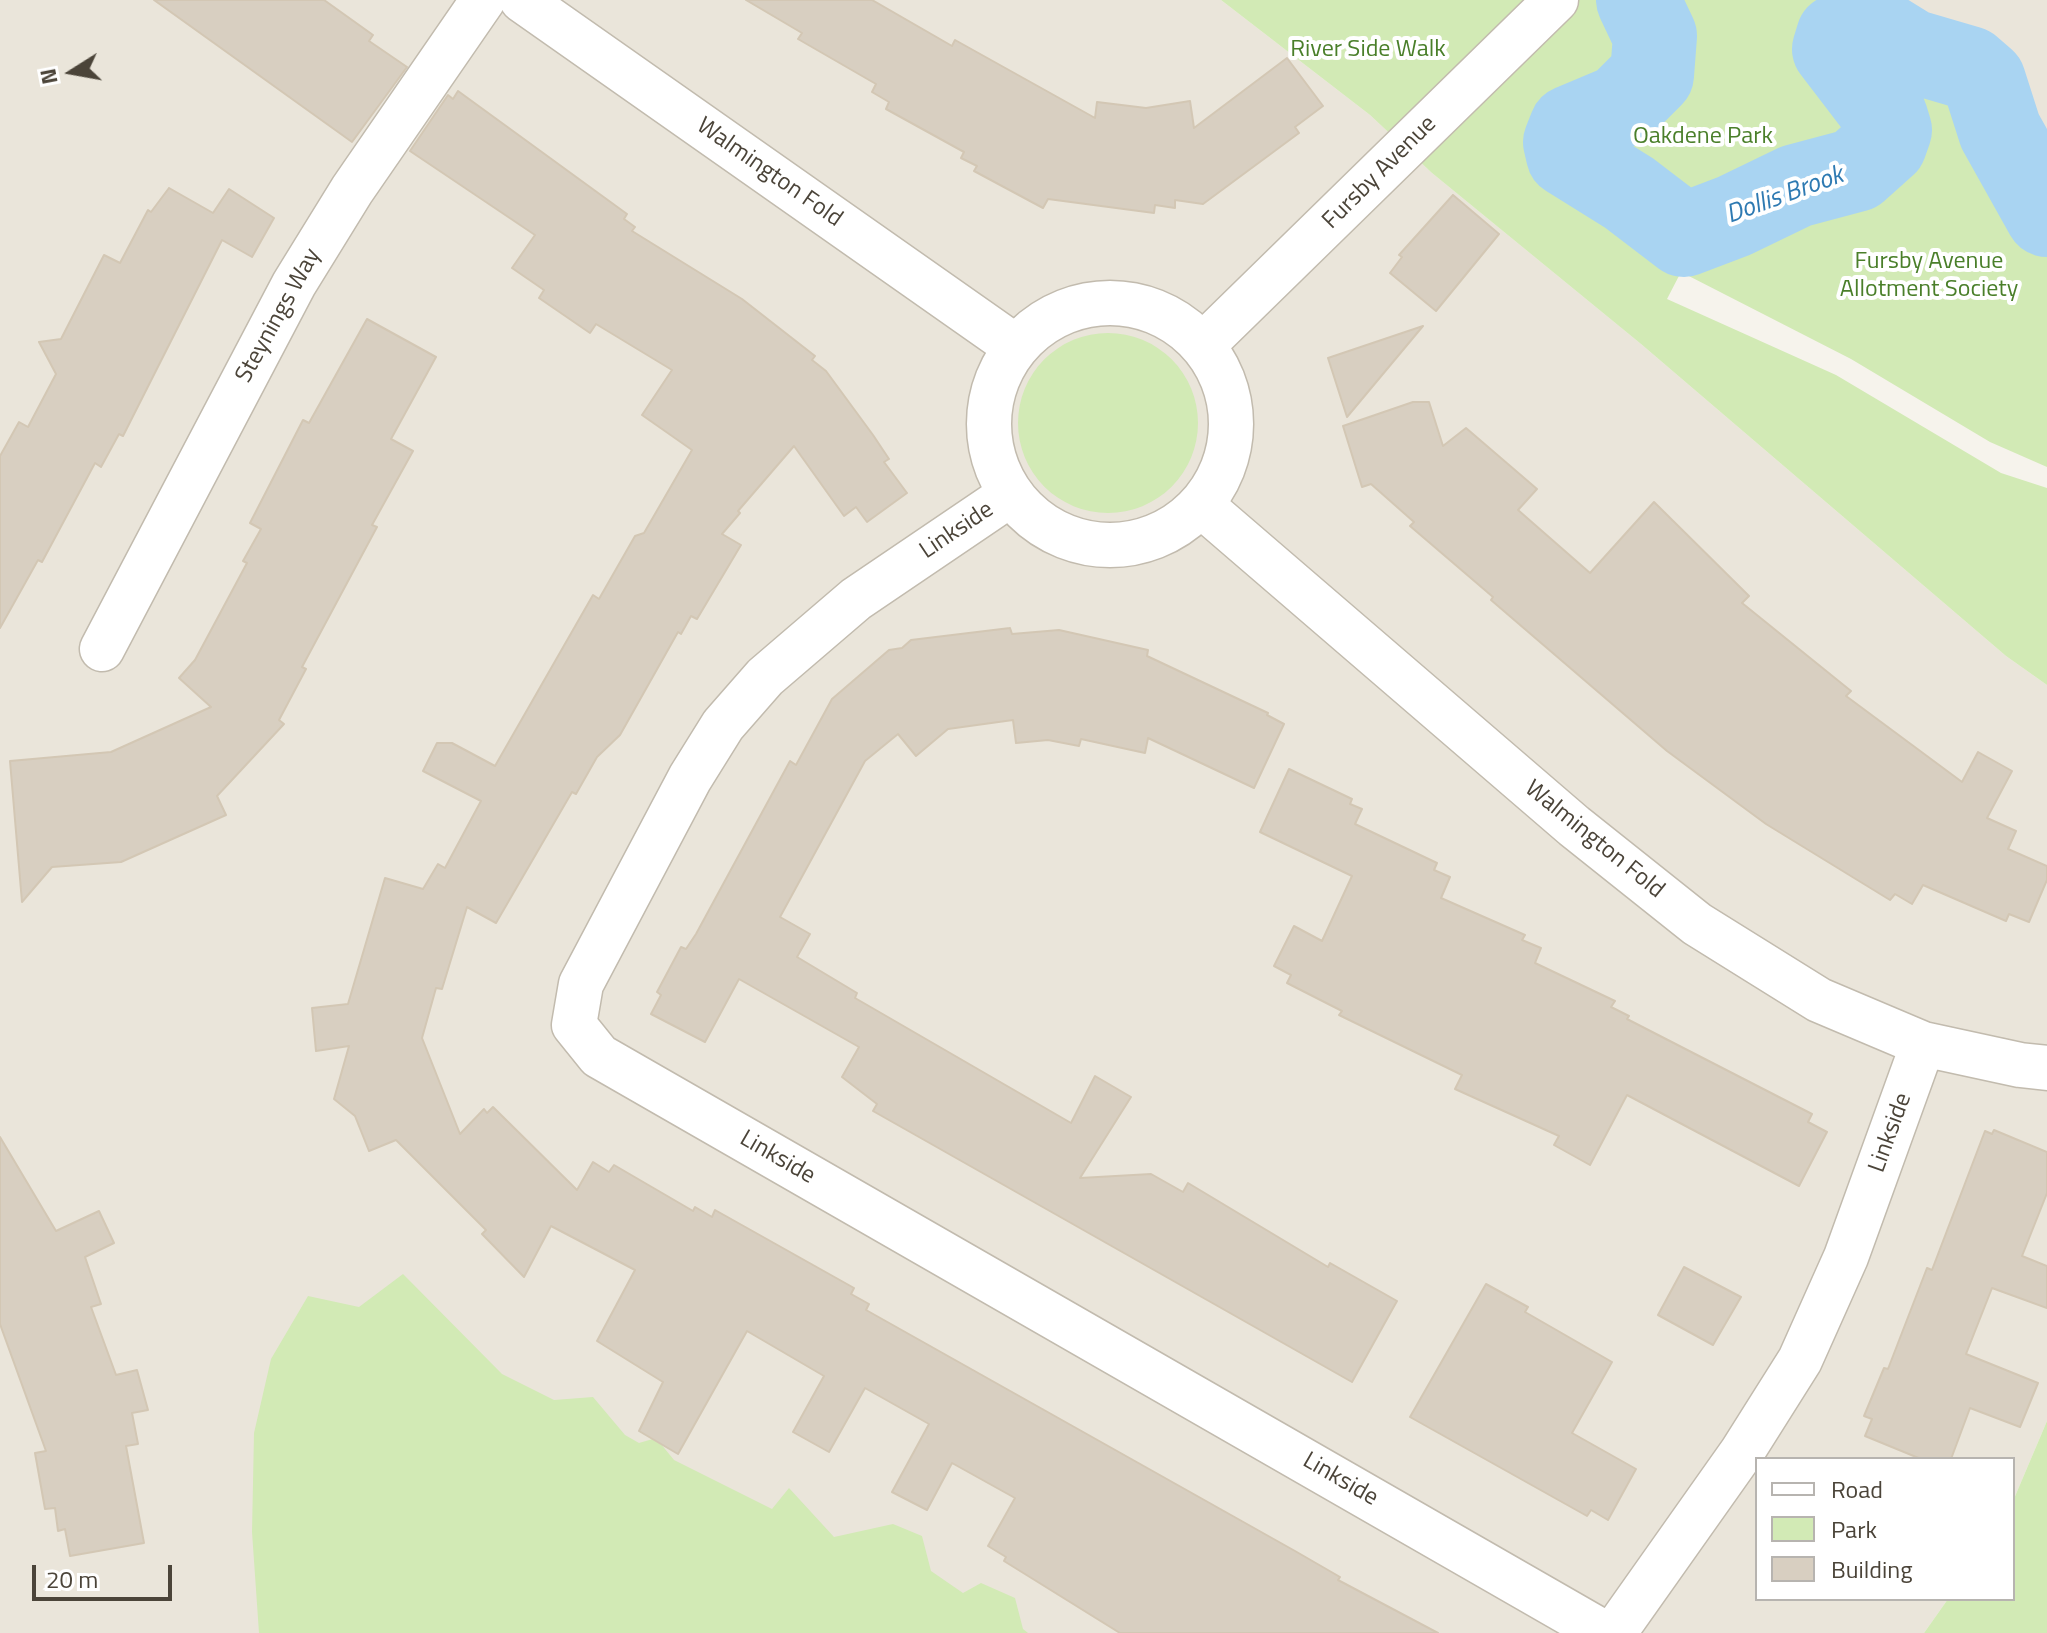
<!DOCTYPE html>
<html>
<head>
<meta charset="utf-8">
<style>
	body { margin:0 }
	#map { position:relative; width:2047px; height:1633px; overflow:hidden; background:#f6f3ec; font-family:"Titillium Web",sans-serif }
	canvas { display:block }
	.legend { position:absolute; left:1755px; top:1457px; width:260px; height:144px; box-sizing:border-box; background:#fff; border:2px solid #b7b4b0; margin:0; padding:10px 14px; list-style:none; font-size:24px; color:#4b4439 }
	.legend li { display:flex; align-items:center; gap:16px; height:40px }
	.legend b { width:40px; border:2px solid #b7b4b0 }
	.north { position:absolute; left:32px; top:32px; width:80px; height:80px; -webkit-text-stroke:6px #fff; paint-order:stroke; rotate:259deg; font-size:22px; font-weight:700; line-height:32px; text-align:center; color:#4b4439 }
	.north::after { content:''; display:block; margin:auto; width:28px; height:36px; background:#4b4439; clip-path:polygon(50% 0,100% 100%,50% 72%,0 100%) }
	.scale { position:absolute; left:32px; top:1565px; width:140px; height:36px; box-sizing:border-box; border:4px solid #4b4439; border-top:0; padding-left:10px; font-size:24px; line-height:28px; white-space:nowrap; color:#4b4439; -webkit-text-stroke:6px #fff; paint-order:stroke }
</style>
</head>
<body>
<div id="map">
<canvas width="2047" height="1633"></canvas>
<ul class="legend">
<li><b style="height:10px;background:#fff"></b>Road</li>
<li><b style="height:22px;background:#d2eab5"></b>Park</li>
<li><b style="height:22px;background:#d8cfc1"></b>Building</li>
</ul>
<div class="north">N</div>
<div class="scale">20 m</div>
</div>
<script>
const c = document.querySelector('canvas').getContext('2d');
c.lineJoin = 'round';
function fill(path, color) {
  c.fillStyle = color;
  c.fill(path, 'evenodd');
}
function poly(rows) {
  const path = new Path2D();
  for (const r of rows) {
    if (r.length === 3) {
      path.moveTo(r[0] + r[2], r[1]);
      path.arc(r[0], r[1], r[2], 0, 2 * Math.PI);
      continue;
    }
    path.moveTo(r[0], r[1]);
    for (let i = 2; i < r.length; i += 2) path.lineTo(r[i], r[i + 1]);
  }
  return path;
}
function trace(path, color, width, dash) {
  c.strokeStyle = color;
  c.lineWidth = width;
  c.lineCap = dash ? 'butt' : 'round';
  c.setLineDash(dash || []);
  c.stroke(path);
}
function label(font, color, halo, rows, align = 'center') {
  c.font = font + ' "Titillium Web",sans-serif';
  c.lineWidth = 8;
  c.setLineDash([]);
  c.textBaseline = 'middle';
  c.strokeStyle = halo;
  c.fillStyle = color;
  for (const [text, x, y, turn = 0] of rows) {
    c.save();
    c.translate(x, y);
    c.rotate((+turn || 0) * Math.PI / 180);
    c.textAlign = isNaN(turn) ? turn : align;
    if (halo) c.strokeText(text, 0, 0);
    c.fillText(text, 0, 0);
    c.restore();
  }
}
fill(poly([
	[0,0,1221,0,1370,115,1432,173,1641,344,2006,656,2047,685,2047,1421,2013,1501,2013,1459,1757,1459,1757,1599,1948,1599,1924,1633,0,1633],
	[1832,0,2047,0,2047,178,2007,124,1976,49,1926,35,1917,38,1893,19,1870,12,1850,16]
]), '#eae5da');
fill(poly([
	[1221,0,1832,0,1850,16,1881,12,1917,38,1926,35,1976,49,1986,55,1993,65,2007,124,2047,178,2047,467,1990,442,1851,359,1681,272,1667,299,1836,375,2001,473,2047,488,2047,685,2006,656,1641,344,1432,173,1370,115],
	[1108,423,90],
	[403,1274,502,1374,554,1400,593,1397,625,1435,639,1443,656,1438,674,1460,772,1509,789,1488,834,1537,893,1524,922,1536,931,1571,963,1593,981,1583,1015,1598,1023,1629,1028,1633,259,1633,252,1532,254,1433,271,1359,308,1296,359,1307],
	[2047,1421,2047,1633,1924,1633,1948,1599,2013,1599,2013,1501]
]), '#d2eab5');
trace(poly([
	[1638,0,1655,36,1652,75,1621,106,1571,127,1565,142,1568,155,1629,193,1684,235,1734,216,1796,186,1856,170,1885,144,1890,130,1886,117,1834,49,1838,36,1860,28,1882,33,1911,51,1969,68,1984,81,2000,131,2047,215]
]), '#a9d4f2', 84);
const building = poly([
	[154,0,324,0,373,35,369,41,407,67,352,142,154,0],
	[746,0,872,0,952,46,955,40,1095,118,1097,102,1146,108,1190,101,1194,128,1287,58,1323,106,1295,127,1299,133,1203,204,1175,200,1175,208,1155,205,1154,213,1048,199,1043,208,974,171,977,166,961,158,964,152,886,109,889,102,872,92,876,84,798,39,802,33,746,0],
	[458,91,627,214,624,219,635,227,632,231,742,299,815,356,812,360,826,371,873,435,889,459,884,462,907,493,867,522,856,507,844,516,794,446,738,511,740,513,722,534,741,545,697,619,691,616,681,634,678,632,620,735,597,757,576,794,572,792,496,923,467,907,442,989,436,988,422,1038,460,1134,484,1109,487,1113,493,1107,577,1190,593,1162,609,1172,614,1165,693,1211,695,1207,712,1217,715,1210,854,1288,851,1294,869,1304,866,1310,1295,1551,1340,1577,1338,1580,1438,1633,1120,1633,1004,1561,1006,1557,988,1546,1015,1498,952,1463,927,1510,892,1492,929,1424,865,1388,829,1452,793,1432,824,1376,747,1331,678,1454,639,1431,663,1382,597,1341,635,1270,551,1226,524,1277,482,1234,486,1230,396,1140,369,1151,355,1116,334,1099,349,1046,316,1051,312,1008,348,1004,385,878,423,889,438,864,445,868,481,801,423,771,437,743,452,743,495,766,593,595,599,599,635,536,644,533,692,450,642,415,672,370,596,324,590,333,539,298,544,290,512,268,535,235,410,151,448,95,453,99,458,91],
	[169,188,213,213,229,189,274,218,252,257,222,240,123,436,119,434,101,467,95,463,42,562,38,560,0,628,0,456,19,422,28,427,56,374,39,342,61,339,104,255,120,263,148,210,151,212,169,188],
	[1453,195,1499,234,1436,311,1390,273,1402,257,1399,255,1453,195],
	[367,319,436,357,391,439,413,451,372,525,377,527,302,667,306,669,279,720,284,724,217,796,226,815,121,862,52,867,22,902,10,761,111,752,211,707,179,678,195,660,247,563,243,561,261,529,250,523,303,420,309,423,367,319],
	[1423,326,1347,417,1328,358,1423,326],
	[1413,402,1429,402,1443,446,1466,428,1537,489,1518,510,1590,573,1654,502,1749,596,1742,603,1851,691,1846,696,1962,782,1978,752,2012,771,1987,818,2016,831,2008,849,2047,866,2047,880,2029,922,2009,914,2006,921,1923,885,1912,904,1895,894,1890,900,1766,824,1667,751,1491,600,1493,597,1410,526,1414,522,1371,484,1362,487,1343,426,1413,402],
	[1010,628,1012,634,1059,630,1148,650,1147,656,1268,713,1267,715,1284,724,1254,788,1148,738,1145,753,1081,739,1079,746,1048,740,1016,743,1013,720,948,729,916,756,898,734,865,761,780,917,810,934,797,957,857,993,855,998,1071,1123,1095,1076,1131,1097,1080,1178,1151,1174,1183,1192,1188,1183,1328,1267,1330,1263,1397,1301,1352,1382,873,1111,877,1104,842,1077,859,1047,739,979,705,1042,651,1014,661,995,657,992,681,947,686,949,696,934,790,761,796,765,832,699,889,650,902,648,911,640,1010,628],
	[1289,769,1352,799,1350,804,1362,809,1355,824,1437,863,1434,870,1450,877,1441,898,1525,935,1522,940,1541,948,1535,963,1615,1001,1611,1007,1629,1016,1627,1019,1812,1114,1808,1122,1827,1132,1799,1186,1627,1095,1590,1165,1554,1145,1559,1136,1455,1089,1462,1075,1339,1015,1342,1011,1287,983,1291,975,1274,966,1294,926,1322,941,1352,876,1260,832,1289,769],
	[1994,1130,2047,1152,2047,1193,2022,1256,2047,1266,2047,1308,1992,1288,1966,1354,2038,1383,2020,1427,1970,1408,1951,1459,1921,1459,1865,1436,1872,1419,1864,1416,1884,1368,1888,1369,1927,1268,1932,1270,1985,1131,1992,1134,1994,1130],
	[0,1137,56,1231,99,1211,114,1243,85,1257,101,1304,91,1307,116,1375,137,1370,148,1410,132,1413,138,1444,126,1446,144,1543,70,1556,65,1529,58,1531,55,1508,45,1509,35,1453,46,1451,0,1324,0,1137],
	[1684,1267,1741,1297,1713,1345,1658,1315,1684,1267],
	[1486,1284,1528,1307,1525,1312,1612,1362,1572,1433,1636,1469,1608,1520,1591,1510,1587,1516,1410,1417,1486,1284]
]);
fill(building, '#d8cfc1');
trace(building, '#d3c7b4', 2);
const street = poly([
	[522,0,1016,347],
	[1110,424,121],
	[1203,345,1556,0],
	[1011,494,856,599,765,677,723,725,690,778,581,984,574,1025,599,1056,1604,1633],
	[1201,505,1574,826,1697,924,1819,1000,1923,1044,2020,1065,2047,1068],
	[102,649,294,284,352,190,483,0],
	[1614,1633,1742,1452,1800,1360,1846,1257,1923,1044]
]);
trace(street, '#c2bbae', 47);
trace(street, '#fff', 44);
label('24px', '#4a7f2a', '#fff', [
	["River Side Walk",1368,50],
	["Oakdene Park",1703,137],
	["Fursby Avenue",1929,262],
	["Allotment Society",1929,290]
]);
label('24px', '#4b4439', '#fff', [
	["Walmington Fold",769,173,35],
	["Fursby Avenue",1380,173,-45],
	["Steynings Way",279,316,-61],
	["Linkside",957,531,-34],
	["Walmington Fold",1594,840,39],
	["Linkside",1891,1133,-70],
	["Linkside",777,1158,30],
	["Linkside",1340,1480,30]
]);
label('italic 26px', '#2e7ab2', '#fff', [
	["Dollis Brook",1785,196,-20]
]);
</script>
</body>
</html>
